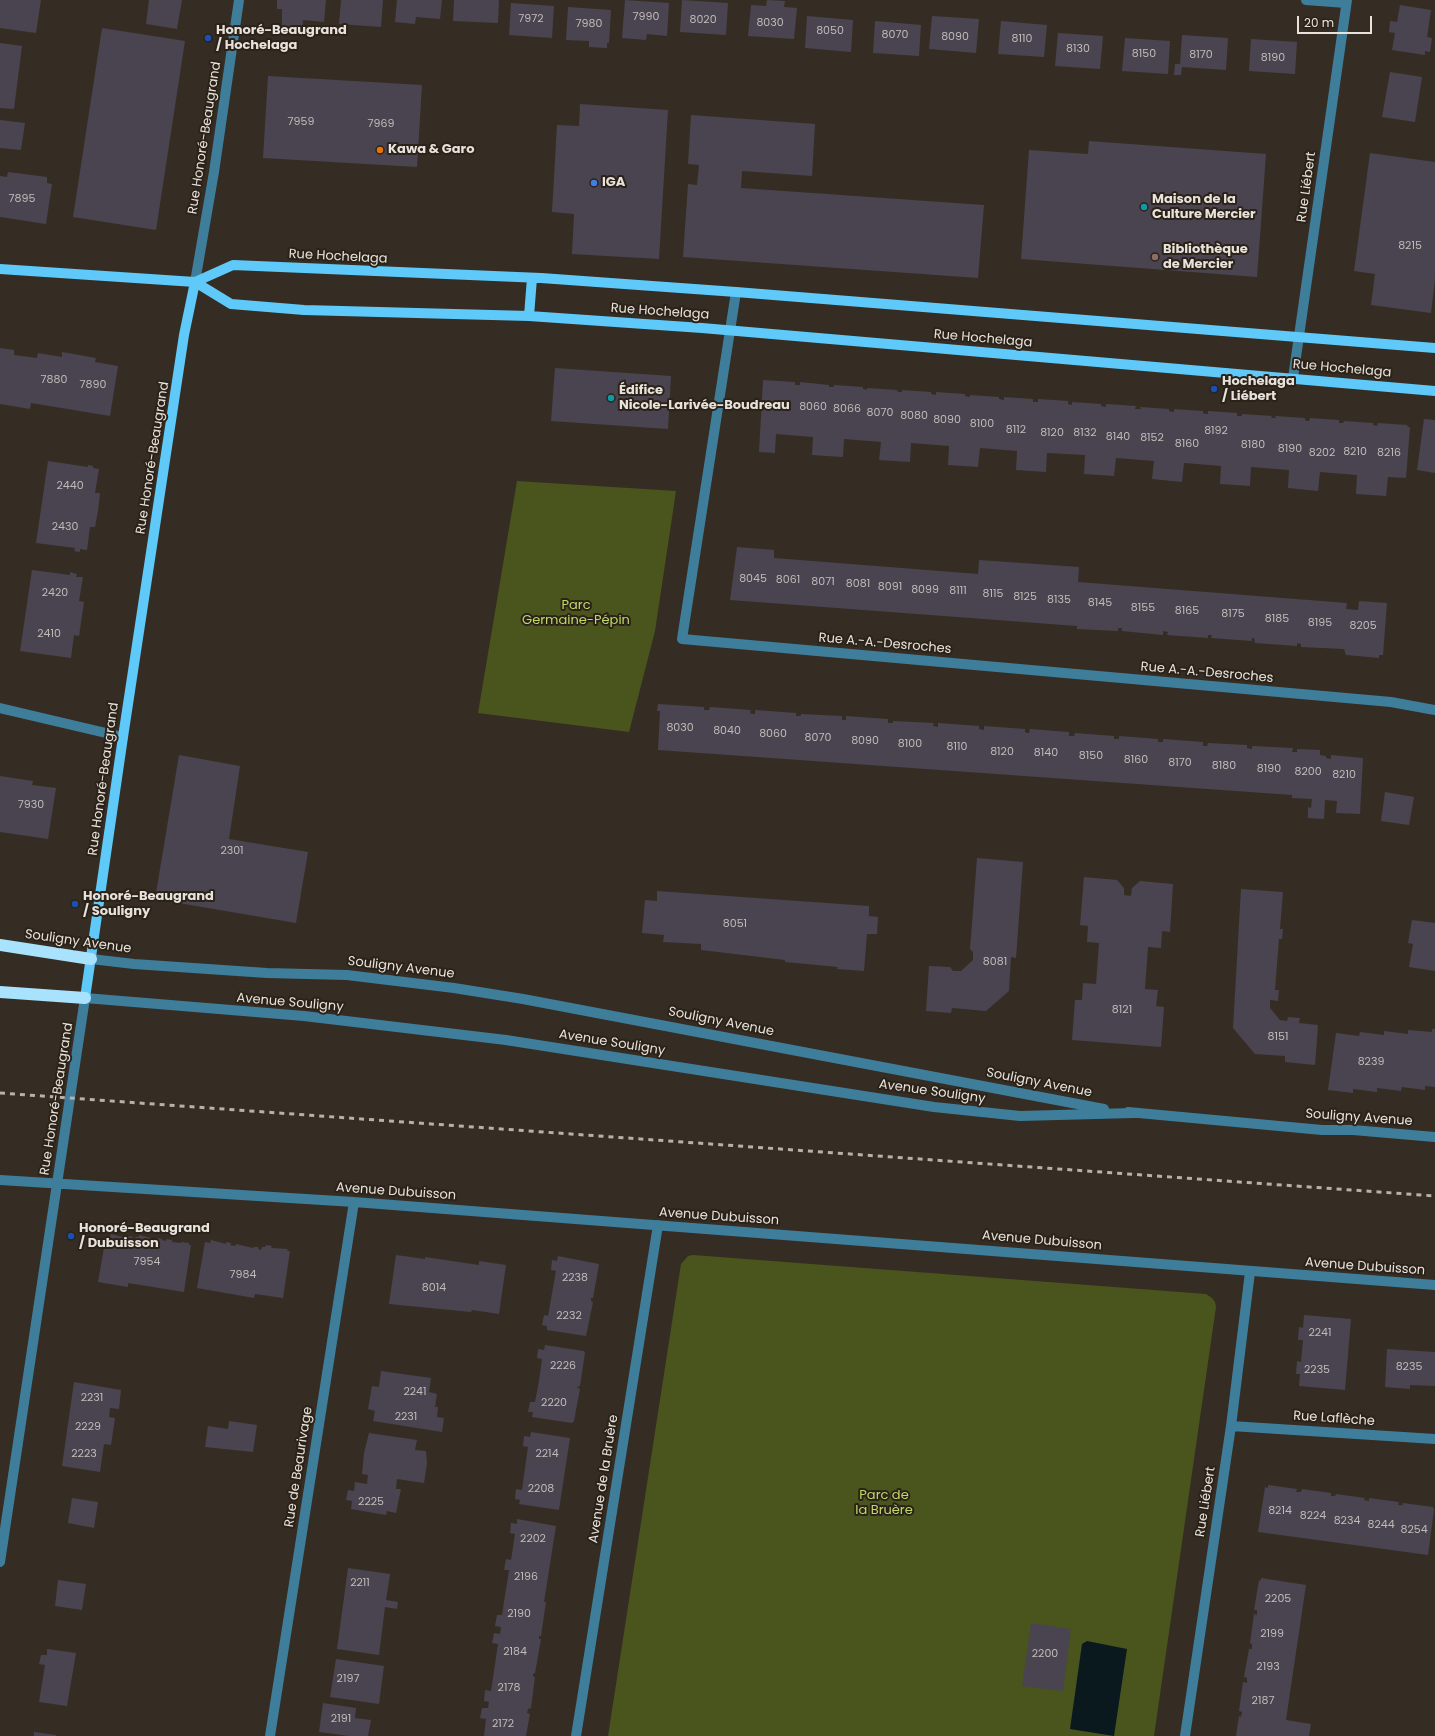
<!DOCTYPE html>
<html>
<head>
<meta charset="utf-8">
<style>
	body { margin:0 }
	#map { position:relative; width:1435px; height:1736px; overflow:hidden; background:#352d23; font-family:Poppins,sans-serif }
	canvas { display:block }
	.scale { position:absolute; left:1297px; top:16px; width:75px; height:18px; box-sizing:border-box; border:2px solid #e7e2db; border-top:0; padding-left:5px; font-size:12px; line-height:14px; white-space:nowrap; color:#e7e2db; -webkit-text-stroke:3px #2b2319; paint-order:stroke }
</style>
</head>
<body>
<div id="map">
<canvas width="1435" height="1736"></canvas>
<div class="scale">20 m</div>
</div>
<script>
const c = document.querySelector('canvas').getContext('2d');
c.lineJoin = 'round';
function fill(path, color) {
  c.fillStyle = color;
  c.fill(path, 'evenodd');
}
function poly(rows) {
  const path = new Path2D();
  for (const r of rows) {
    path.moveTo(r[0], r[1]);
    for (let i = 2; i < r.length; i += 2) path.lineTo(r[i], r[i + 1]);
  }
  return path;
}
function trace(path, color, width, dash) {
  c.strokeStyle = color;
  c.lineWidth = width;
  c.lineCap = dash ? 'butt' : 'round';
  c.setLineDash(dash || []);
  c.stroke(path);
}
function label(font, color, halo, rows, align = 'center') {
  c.font = font + ' Poppins,sans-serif';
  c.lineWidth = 4;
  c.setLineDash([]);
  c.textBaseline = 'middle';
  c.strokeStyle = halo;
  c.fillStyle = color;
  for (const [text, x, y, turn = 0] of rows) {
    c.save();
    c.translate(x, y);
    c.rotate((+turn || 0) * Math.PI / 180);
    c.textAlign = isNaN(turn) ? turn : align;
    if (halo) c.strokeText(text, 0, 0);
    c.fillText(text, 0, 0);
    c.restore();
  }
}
fill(poly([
	[517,481,676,491,655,631,629,732,478,713],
	[693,1255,1206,1294,1212,1298,1215,1302,1216,1307,1154,1736,608,1736,681,1264,688,1256]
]), '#49551d');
fill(poly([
	[1087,1641,1127,1649,1114,1736,1070,1729,1082,1644]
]), '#0a191e');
fill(poly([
	[0,0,41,0,36,33,0,28],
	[149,0,182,0,177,29,146,24],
	[277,0,326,0,324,22,303,20,302,34,282,33,282,9,277,9],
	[341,0,383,0,381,27,339,24],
	[397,0,442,0,440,19,416,17,415,24,395,22],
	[454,0,499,0,498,23,453,21],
	[625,0,669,3,667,36,647,34,646,40,622,38],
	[682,0,728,3,726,35,680,32],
	[767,0,785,1,784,7,797,8,794,39,748,36,751,5,766,6],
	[511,3,554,6,552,38,509,35],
	[1400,5,1431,10,1427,37,1432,38,1430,52,1425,51,1425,55,1392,50,1395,33,1389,32,1390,21,1397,22],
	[568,7,611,10,609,43,607,43,607,48,589,47,589,41,566,40],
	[807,16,853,20,851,52,805,48],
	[932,16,979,19,976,53,929,49],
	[875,21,921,25,919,56,873,53],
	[1001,21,1047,25,1044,57,998,54],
	[102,28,185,41,156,230,73,217],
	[1058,33,1103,36,1100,69,1055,66],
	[1182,35,1228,38,1226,70,1182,67,1181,75,1174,75,1175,64,1180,64],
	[1125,38,1170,41,1168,74,1122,71],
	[1251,39,1297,42,1295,74,1249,71],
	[0,43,22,46,14,109,0,108],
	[1390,72,1422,77,1415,122,1382,117],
	[268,76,422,85,417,167,263,158],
	[580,104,668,110,659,259,572,254,574,214,552,212,557,125,579,126],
	[691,115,815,124,812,176,742,171,741,188,984,205,978,278,683,257,688,184,697,185,699,165,688,164],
	[0,120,25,123,21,150,0,148],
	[1089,141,1266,154,1257,277,1021,259,1029,150,1088,154],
	[1370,153,1435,162,1435,279,1431,313,1371,305,1375,274,1354,271],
	[8,172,47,177,47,183,52,184,46,224,0,217,0,176,7,177],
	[0,348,14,350,14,355,37,358,38,353,62,357,62,352,96,358,95,362,118,366,110,416,31,403,30,409,0,404],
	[555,368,671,376,668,429,551,421],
	[763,380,795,382,795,385,800,385,800,382,829,385,829,387,834,387,834,385,863,387,863,389,867,390,867,388,897,390,898,392,902,392,902,390,931,392,931,394,936,395,936,392,965,394,965,396,970,397,970,395,999,397,999,399,1004,400,1004,397,1033,399,1033,402,1038,402,1038,399,1068,401,1068,404,1072,405,1072,402,1101,404,1101,406,1106,407,1106,404,1136,406,1135,409,1141,409,1140,407,1169,409,1169,411,1174,412,1174,409,1203,411,1203,413,1206,414,1208,414,1208,411,1237,413,1237,416,1242,416,1242,414,1272,416,1271,418,1276,418,1275,416,1305,418,1305,420,1307,421,1309,421,1310,418,1339,420,1339,423,1343,423,1344,421,1373,423,1373,425,1377,426,1378,423,1407,425,1408,427,1410,427,1406,478,1388,477,1386,496,1356,494,1357,475,1320,472,1318,491,1288,488,1289,470,1251,467,1250,486,1220,484,1221,466,1184,463,1182,482,1152,479,1154,461,1116,458,1114,476,1084,474,1085,455,1047,453,1046,472,1016,470,1017,451,980,448,978,467,948,465,949,446,911,443,910,462,879,460,881,442,844,439,843,457,827,456,812,455,813,437,776,434,775,453,759,452],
	[1424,419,1435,420,1435,473,1417,470],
	[48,461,88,467,88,465,93,466,93,468,99,469,95,493,100,493,98,511,95,527,90,527,87,550,80,549,80,552,74,551,75,548,36,543],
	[737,547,774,550,774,558,978,574,979,560,1079,567,1078,582,1347,603,1346,609,1358,610,1359,601,1387,603,1383,655,1379,655,1379,658,1346,655,1344,649,1301,647,1301,644,1297,643,1297,646,1255,643,1254,638,1252,638,1252,641,1211,638,1212,635,1208,635,1208,638,1167,635,1168,632,1163,631,1163,635,1122,631,1122,628,1118,628,1118,631,1077,629,1077,626,730,600],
	[32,570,70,575,70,572,77,574,76,577,83,577,79,601,84,602,79,636,74,635,71,658,20,651],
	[658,704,704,707,704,710,709,710,710,707,751,710,750,713,752,714,755,714,755,710,796,713,796,716,801,716,801,714,842,716,842,720,846,720,846,716,888,719,888,723,893,723,893,721,934,723,933,726,938,727,938,723,979,726,979,729,984,730,984,726,1025,729,1025,732,1027,733,1029,733,1030,729,1069,732,1069,736,1074,736,1075,733,1114,736,1114,739,1119,739,1119,736,1158,739,1158,742,1163,742,1163,739,1203,742,1203,746,1207,746,1208,743,1247,745,1247,748,1252,749,1252,746,1293,748,1292,752,1297,752,1297,749,1320,750,1320,755,1326,756,1326,758,1331,759,1331,755,1363,758,1360,814,1336,813,1337,801,1325,800,1324,819,1308,818,1308,807,1311,808,1312,799,1292,798,1292,795,658,750,660,711,657,711],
	[179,755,240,766,229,839,308,852,296,923,155,899],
	[0,776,33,781,32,785,56,788,48,839,0,832],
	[1385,792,1414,797,1409,825,1381,821],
	[977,858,1023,862,1016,958,1011,957,1009,991,986,1011,952,1008,951,1013,926,1011,929,966,950,967,953,971,961,971,973,960,973,952,970,949],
	[1084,877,1117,880,1124,888,1124,895,1131,896,1132,888,1140,881,1173,884,1170,932,1162,931,1161,948,1148,947,1145,989,1158,990,1156,1006,1164,1007,1161,1047,1072,1040,1075,1000,1082,1000,1083,983,1096,984,1099,943,1087,942,1088,926,1080,925],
	[1241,889,1283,892,1280,929,1283,929,1282,939,1279,939,1275,990,1279,990,1278,1001,1270,1000,1270,1008,1280,1020,1287,1021,1288,1017,1300,1018,1299,1023,1318,1025,1315,1065,1285,1062,1285,1056,1255,1054,1233,1028],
	[657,891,869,906,869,916,878,917,877,934,867,934,864,971,837,969,838,967,785,962,785,960,701,950,701,944,663,942,664,935,642,933,645,900,657,901],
	[1412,920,1435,923,1435,971,1409,967,1413,944,1408,943],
	[1432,1029,1435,1029,1435,1087,1425,1086,1425,1090,1402,1087,1401,1091,1377,1088,1377,1092,1353,1089,1353,1093,1328,1090,1336,1033,1359,1036,1360,1032,1384,1035,1384,1031,1408,1034,1408,1030,1432,1032],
	[111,1234,126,1238,127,1236,133,1237,133,1239,135,1239,136,1237,139,1237,139,1235,155,1239,156,1238,162,1239,162,1240,166,1241,166,1239,172,1240,172,1242,181,1243,181,1242,189,1243,189,1245,191,1245,184,1292,128,1283,128,1287,98,1282,106,1236,110,1236],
	[211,1240,226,1244,226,1242,231,1243,230,1245,235,1246,236,1244,253,1248,254,1247,258,1247,258,1249,261,1250,262,1247,265,1247,266,1245,272,1246,271,1248,288,1249,287,1251,290,1251,283,1298,255,1294,254,1298,197,1288,205,1242,210,1243],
	[396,1255,425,1259,425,1257,479,1265,479,1261,506,1265,499,1314,472,1310,471,1312,389,1304],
	[558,1256,599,1264,593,1298,591,1298,591,1301,593,1302,586,1336,547,1330,547,1326,542,1325,544,1315,548,1316,556,1271,551,1270,552,1260,557,1261],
	[1304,1315,1351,1319,1345,1390,1299,1386,1300,1374,1296,1374,1297,1361,1301,1362,1303,1340,1298,1340,1299,1327,1303,1328],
	[545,1345,584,1351,585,1353,580,1386,577,1387,580,1389,574,1421,572,1423,532,1417,533,1412,528,1412,530,1402,535,1402,539,1381,542,1359,537,1358,538,1349,544,1350],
	[1387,1349,1435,1352,1435,1386,1410,1385,1410,1389,1385,1387],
	[381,1371,431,1378,429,1392,437,1394,435,1407,438,1407,437,1417,444,1418,442,1432,373,1421,375,1411,368,1409,372,1386,379,1387],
	[74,1382,121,1390,119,1409,110,1408,109,1417,115,1418,111,1445,104,1444,100,1472,62,1466],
	[229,1421,257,1425,253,1452,205,1447,208,1426,228,1429],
	[531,1432,570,1438,559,1510,519,1504,520,1500,515,1499,516,1489,522,1490,525,1468,528,1447,523,1446,524,1436,530,1437],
	[369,1433,417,1440,415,1450,426,1451,427,1463,424,1483,397,1479,396,1489,401,1489,396,1513,387,1511,386,1515,351,1509,352,1501,346,1500,348,1490,354,1491,355,1482,367,1484,368,1475,362,1474,364,1453],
	[1268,1485,1297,1489,1296,1492,1301,1492,1302,1489,1331,1493,1331,1496,1335,1496,1336,1494,1365,1498,1364,1500,1369,1501,1369,1498,1399,1502,1398,1505,1401,1505,1402,1506,1403,1503,1433,1507,1434,1510,1428,1555,1258,1532,1265,1487,1268,1488],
	[72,1498,98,1502,94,1528,68,1523],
	[517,1519,556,1526,544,1602,546,1602,541,1636,539,1636,539,1639,541,1639,535,1673,533,1674,533,1676,535,1677,531,1708,528,1709,527,1713,530,1714,526,1736,484,1736,486,1719,480,1718,482,1708,488,1708,489,1702,484,1701,485,1690,491,1691,498,1644,492,1643,494,1633,500,1634,501,1627,495,1626,497,1615,502,1615,509,1570,504,1570,506,1559,511,1560,515,1534,510,1533,511,1523,517,1524],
	[348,1568,390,1574,386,1600,398,1602,397,1609,385,1607,379,1655,337,1649],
	[1261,1578,1306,1585,1286,1720,1311,1724,1309,1736,1236,1736,1239,1716,1241,1717,1242,1712,1239,1711,1243,1682,1247,1683,1247,1678,1244,1677,1249,1649,1252,1649,1252,1644,1250,1643,1254,1614,1257,1615,1257,1610,1254,1610,1259,1580,1261,1581],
	[58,1580,86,1584,82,1610,55,1606],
	[1031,1623,1071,1629,1063,1691,1022,1686],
	[47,1649,76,1653,67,1706,39,1702,45,1665,39,1664,41,1655,47,1655],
	[336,1659,384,1666,379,1704,330,1697],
	[323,1703,356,1708,355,1718,371,1720,368,1736,349,1736,319,1732],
	[34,1732,56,1735,56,1736,34,1736]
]), '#4a4450');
trace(poly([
	[1306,0,1346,3],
	[195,282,214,172,239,0],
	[736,292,682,639,1391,702,1435,710],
	[1293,378,1347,0],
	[0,708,123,737],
	[91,959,134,964,267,973,347,975,454,988,523,999,1104,1109],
	[1128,1112,1322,1130,1353,1130,1435,1137],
	[0,1180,354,1202,1435,1285],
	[1231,1426,1435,1439],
	[0,1562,85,998,304,1016,506,1040,934,1107,1020,1116,1134,1113],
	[270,1736,354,1202],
	[576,1736,658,1225],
	[1185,1736,1231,1426,1250,1272]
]), '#3f7e9a', 10);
trace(poly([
	[0,269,195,282,233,265,541,278,736,292,1435,348],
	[195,282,231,304,304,310,529,316,702,328,1435,391],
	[529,316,532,278],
	[85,998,123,737,184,335,195,282]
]), '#5fcaf9', 10);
trace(poly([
	[0,945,91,959],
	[0,992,85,998]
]), '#a9e2fd', 12);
trace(poly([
	[0,1093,1435,1196]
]), '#b7b1a9', 3, [5, 5]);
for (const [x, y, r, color] of [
	[208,38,4,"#1a4fb4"],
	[380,150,4,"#e8710a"],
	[594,183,4,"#3f7fe0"],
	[1144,207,4,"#0f9aa8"],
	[1155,257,4,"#8d6e63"],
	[1214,389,4,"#1a4fb4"],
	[611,398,4,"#0f9aa8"],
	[75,904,4,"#1a4fb4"],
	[71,1236,4,"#1a4fb4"]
]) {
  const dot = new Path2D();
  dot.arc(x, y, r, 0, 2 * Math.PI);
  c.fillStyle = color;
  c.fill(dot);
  trace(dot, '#2b2319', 1.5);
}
label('11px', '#c0bab8', null, [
	["7990",646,17],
	["7972",531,19],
	["8020",703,20],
	["8030",770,23],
	["7980",589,24],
	["8050",830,31],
	["8070",895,35],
	["8090",955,37],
	["8110",1022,39],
	["8130",1078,49],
	["8150",1144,54],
	["8170",1201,55],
	["8190",1273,58],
	["7959",301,122],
	["7969",381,124],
	["7895",22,199],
	["8215",1410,246],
	["7880",54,380],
	["7890",93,385],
	["8060",813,407],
	["8066",847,409],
	["8070",880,413],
	["8080",914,416],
	["8090",947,420],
	["8100",982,424],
	["8112",1016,430],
	["8192",1216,431],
	["8120",1052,433],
	["8132",1085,433],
	["8140",1118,437],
	["8152",1152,438],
	["8160",1187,444],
	["8180",1253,445],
	["8190",1290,449],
	["8210",1355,452],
	["8202",1322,453],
	["8216",1389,453],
	["2440",70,486],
	["2430",65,527],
	["8045",753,579],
	["8061",788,580],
	["8071",823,582],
	["8081",858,584],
	["8091",890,587],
	["8099",925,590],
	["8111",958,591],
	["2420",55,593],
	["8115",993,594],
	["8125",1025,597],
	["8135",1059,600],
	["8145",1100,603],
	["8155",1143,608],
	["8165",1187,611],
	["8175",1233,614],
	["8185",1277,619],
	["8195",1320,623],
	["8205",1363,626],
	["2410",49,634],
	["8030",680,728],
	["8040",727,731],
	["8060",773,734],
	["8070",818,738],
	["8090",865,741],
	["8100",910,744],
	["8110",957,747],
	["8120",1002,752],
	["8140",1046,753],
	["8150",1091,756],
	["8160",1136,760],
	["8170",1180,763],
	["8180",1224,766],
	["8190",1269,769],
	["8200",1308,772],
	["8210",1344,775],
	["7930",31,805],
	["2301",232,851],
	["8051",735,924],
	["8081",995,962],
	["8121",1122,1010],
	["8151",1278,1037],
	["8239",1371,1062],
	["7954",147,1262],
	["7984",243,1275],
	["2238",575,1278],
	["8014",434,1288],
	["2232",569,1316],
	["2241",1320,1333],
	["2226",563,1366],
	["8235",1409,1367],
	["2235",1317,1370],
	["2241",415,1392],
	["2231",92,1398],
	["2220",554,1403],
	["2231",406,1417],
	["2229",88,1427],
	["2223",84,1454],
	["2214",547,1454],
	["2208",541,1489],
	["2225",371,1502],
	["8214",1280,1511],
	["8224",1313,1516],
	["8234",1347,1521],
	["8244",1381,1525],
	["8254",1414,1530],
	["2202",533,1539],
	["2196",526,1577],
	["2211",360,1583],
	["2205",1278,1599],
	["2190",519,1614],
	["2199",1272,1634],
	["2184",515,1652],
	["2200",1045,1654],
	["2193",1268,1667],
	["2197",348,1679],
	["2178",509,1688],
	["2187",1263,1701],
	["2191",341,1719],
	["2172",503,1724]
]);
label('bold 13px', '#e7e2db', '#2b2319', [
	["Honoré-Beaugrand",216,31],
	["/ Hochelaga",216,46],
	["Kawa & Garo",388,150],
	["IGA",602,183],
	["Maison de la",1152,200],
	["Culture Mercier",1152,215],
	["Bibliothèque",1163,250],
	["de Mercier",1163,265],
	["Hochelaga",1222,382],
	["/ Liébert",1222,397],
	["Édifice",619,391],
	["Nicole-Larivée-Boudreau",619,406],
	["Honoré-Beaugrand",83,897],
	["/ Souligny",83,912],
	["Honoré-Beaugrand",79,1229],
	["/ Dubuisson",79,1244]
], 'left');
label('13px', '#e7e2db', '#2b2319', [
	["Rue Honoré-Beaugrand",205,138,-81],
	["Rue Liébert",1307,187,-82],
	["Rue Hochelaga",338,257,3],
	["Rue Hochelaga",660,312,4],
	["Rue Hochelaga",983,339,5],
	["Rue Hochelaga",1342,369,5],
	["Rue Honoré-Beaugrand",153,458,-81],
	["Rue A.-A.-Desroches",885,644,5],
	["Rue A.-A.-Desroches",1207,673,5],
	["Rue Honoré-Beaugrand",104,779,-82],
	["Souligny Avenue",78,942,8],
	["Souligny Avenue",401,968,7],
	["Avenue Souligny",290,1003,5],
	["Souligny Avenue",721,1022,11],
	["Avenue Souligny",612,1043,9],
	["Souligny Avenue",1039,1083,11],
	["Avenue Souligny",932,1092,8],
	["Rue Honoré-Beaugrand",57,1099,-81],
	["Souligny Avenue",1359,1118,4],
	["Avenue Dubuisson",396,1192,4],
	["Avenue Dubuisson",719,1217,4],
	["Avenue Dubuisson",1042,1241,5],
	["Avenue Dubuisson",1365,1267,4],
	["Rue Laflèche",1334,1419,4],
	["Rue de Beaurivage",299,1467,-81],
	["Avenue de la Bruère",604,1479,-81],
	["Rue Liébert",1206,1502,-81]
]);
label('13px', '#bfd966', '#2b2319', [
	["Parc",576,606],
	["Germaine-Pépin",576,621],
	["Parc de",884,1496],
	["la Bruère",884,1511]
]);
</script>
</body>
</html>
